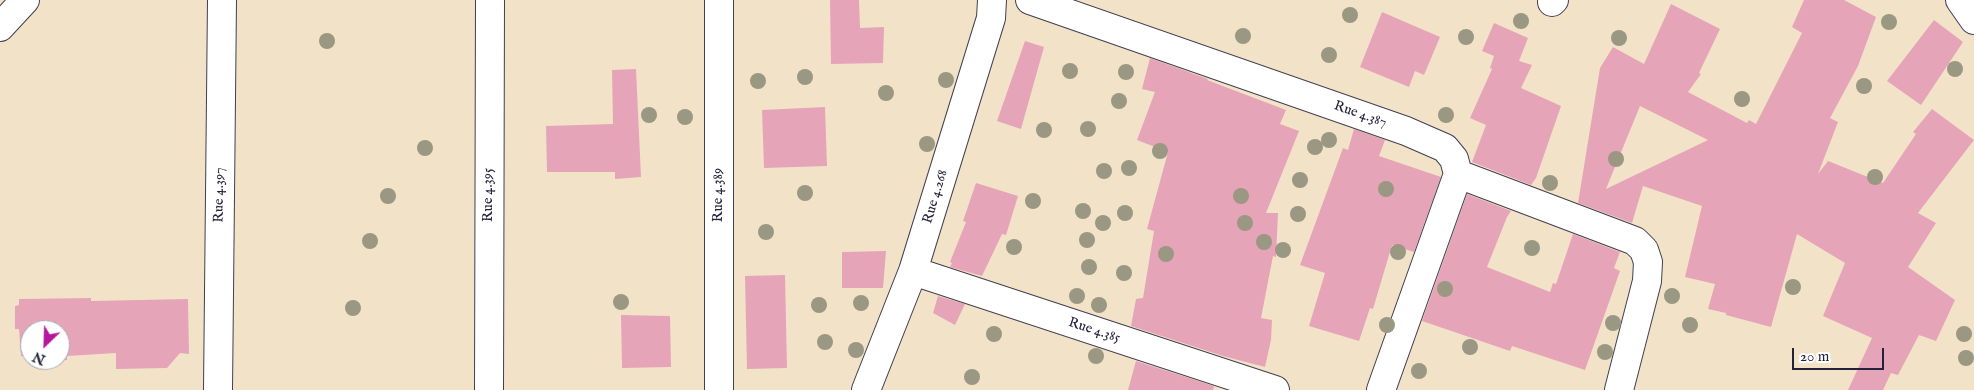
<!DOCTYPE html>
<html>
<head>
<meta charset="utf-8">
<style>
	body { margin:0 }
	#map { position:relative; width:1974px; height:390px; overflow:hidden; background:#f2e3c8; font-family:"IM FELL English",serif }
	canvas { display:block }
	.north { position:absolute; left:20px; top:320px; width:50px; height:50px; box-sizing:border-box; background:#fff; border:1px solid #a7a7b1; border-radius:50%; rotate:204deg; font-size:14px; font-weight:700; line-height:20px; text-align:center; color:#22223b }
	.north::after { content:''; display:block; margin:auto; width:18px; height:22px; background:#b5179e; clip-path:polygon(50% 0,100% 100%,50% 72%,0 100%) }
	.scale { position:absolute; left:1792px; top:348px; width:92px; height:22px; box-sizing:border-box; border:2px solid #22223b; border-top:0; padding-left:6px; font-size:15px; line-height:18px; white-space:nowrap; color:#22223b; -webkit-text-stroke:4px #fff; paint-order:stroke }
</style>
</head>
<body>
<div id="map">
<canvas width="1974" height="390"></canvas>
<div class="north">N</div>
<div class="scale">20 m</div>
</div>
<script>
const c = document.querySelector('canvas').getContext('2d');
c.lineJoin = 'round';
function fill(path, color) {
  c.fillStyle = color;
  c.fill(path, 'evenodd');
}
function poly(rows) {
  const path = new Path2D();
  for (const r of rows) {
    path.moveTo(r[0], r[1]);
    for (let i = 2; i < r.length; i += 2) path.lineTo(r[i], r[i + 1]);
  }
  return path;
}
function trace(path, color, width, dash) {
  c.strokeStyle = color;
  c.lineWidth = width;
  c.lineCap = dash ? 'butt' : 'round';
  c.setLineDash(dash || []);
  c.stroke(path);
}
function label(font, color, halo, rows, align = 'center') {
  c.font = font + ' "IM FELL English",serif';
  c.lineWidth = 4;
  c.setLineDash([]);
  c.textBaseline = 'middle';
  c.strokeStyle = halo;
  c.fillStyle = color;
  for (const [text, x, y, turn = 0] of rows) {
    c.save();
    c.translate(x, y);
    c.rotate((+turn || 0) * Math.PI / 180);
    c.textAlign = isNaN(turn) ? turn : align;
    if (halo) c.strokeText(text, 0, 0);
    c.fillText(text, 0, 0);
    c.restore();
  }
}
fill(poly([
	[830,0,859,0,860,28,884,27,883,63,831,64],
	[1804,0,1844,0,1876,17,1858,66,1830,118,1838,122,1818,174,1828,161,1883,183,1916,134,1913,132,1932,109,1974,140,1918,213,1936,223,1908,267,1955,300,1936,341,1919,335,1898,375,1891,373,1883,390,1848,390,1872,338,1823,316,1845,263,1797,234,1771,327,1726,315,1726,313,1708,309,1715,284,1685,277,1702,206,1643,186,1632,223,1578,203,1600,68,1613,47,1644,64,1671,4,1720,29,1699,73,1701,74,1688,92,1747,123,1749,120,1756,124,1802,33,1792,27],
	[1640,106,1708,140,1606,189],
	[1382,12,1440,37,1424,75,1415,71,1409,87,1360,67],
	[1934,20,1963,42,1921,105,1887,81],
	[1494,23,1528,38,1519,61,1532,65,1521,88,1561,106,1536,178,1531,185,1472,162,1486,125,1470,118,1492,69,1490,68,1494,56,1482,51],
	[1025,41,1044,47,1021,129,997,121],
	[1150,58,1208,79,1207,80,1286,110,1280,124,1299,131,1266,213,1278,213,1276,257,1273,256,1261,318,1272,320,1271,340,1265,367,1223,356,1131,326,1136,299,1143,298,1154,231,1147,229,1168,152,1137,140,1155,92,1142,89],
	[636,69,641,177,615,179,615,172,547,172,546,126,613,124,612,70],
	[825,107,827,166,764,168,762,110],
	[1354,129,1385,140,1379,156,1441,177,1414,252,1392,245,1373,309,1370,308,1359,341,1309,326,1325,273,1300,265,1343,148,1348,150],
	[976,183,1018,196,1006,235,1002,234,982,276,950,267,952,263,950,262,966,222,963,221],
	[1467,194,1511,211,1507,217,1487,267,1550,292,1553,283,1556,284,1573,234,1620,252,1614,268,1620,271,1585,370,1512,346,1510,351,1422,321],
	[886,251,883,288,842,288,842,252],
	[785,275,787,368,747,369,745,276],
	[938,296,965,304,955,325,933,313],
	[91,298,91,301,188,299,189,354,180,353,167,368,116,369,116,353,67,356,67,360,60,360,60,330,30,330,30,357,21,356,19,329,15,329,15,306,19,305,19,299],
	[621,315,670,316,671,367,622,368],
	[1136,361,1214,386,1213,390,1128,390]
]), '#e6a4b9');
const street = poly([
	[719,0,719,390],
	[1030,0,1406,131,1445,148,1454,159,1458,174,1381,390],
	[1960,0,1974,20],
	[1552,2,1554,0],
	[0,27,25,0],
	[1458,174,1635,241,1644,250,1648,262,1647,281,1619,390],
	[913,271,1275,390],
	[218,390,222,0],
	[489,390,490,0],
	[866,390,913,271,991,18,992,0]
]);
trace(street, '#413f50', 30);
trace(street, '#fff', 28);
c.fillStyle = '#9a9782';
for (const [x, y] of [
	[1350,15],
	[1521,21],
	[1889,22],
	[1243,36],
	[1466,37],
	[1619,38],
	[327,41],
	[1329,55],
	[1955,69],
	[1070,71],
	[1126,72],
	[805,77],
	[946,80],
	[758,81],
	[1864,86],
	[886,93],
	[1742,99],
	[1119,101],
	[649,115],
	[1446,115],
	[685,117],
	[1088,129],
	[1044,130],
	[1329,140],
	[927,144],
	[1315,147],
	[425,148],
	[1160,151],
	[1616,159],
	[1129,168],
	[1104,171],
	[1875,177],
	[1300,180],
	[1550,183],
	[1386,189],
	[805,193],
	[388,196],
	[1241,196],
	[1033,201],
	[1083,211],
	[1125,213],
	[1298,214],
	[1103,223],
	[1245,223],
	[766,232],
	[1087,240],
	[370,241],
	[1264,242],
	[1014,247],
	[1532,248],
	[1283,250],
	[1398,252],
	[1166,254],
	[1089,267],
	[1124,273],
	[1793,287],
	[1445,289],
	[1077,296],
	[1672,296],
	[621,302],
	[861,303],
	[819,305],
	[1099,305],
	[353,308],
	[1613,323],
	[1387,325],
	[1690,325],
	[994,334],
	[1964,334],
	[825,342],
	[1470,347],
	[856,350],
	[1605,352],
	[1096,356],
	[1966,358],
	[1419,371],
	[972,377]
]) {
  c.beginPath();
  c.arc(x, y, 8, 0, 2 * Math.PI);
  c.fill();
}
label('14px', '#22223b', '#fff', [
	["Rue 4.387",1360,115,19],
	["Rue 4.397",220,195,-89],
	["Rue 4.395",489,195,-90],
	["Rue 4.389",719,195,-90],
	["Rue 4.268",936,197,-73],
	["Rue 4.385",1094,331,18]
]);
</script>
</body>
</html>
